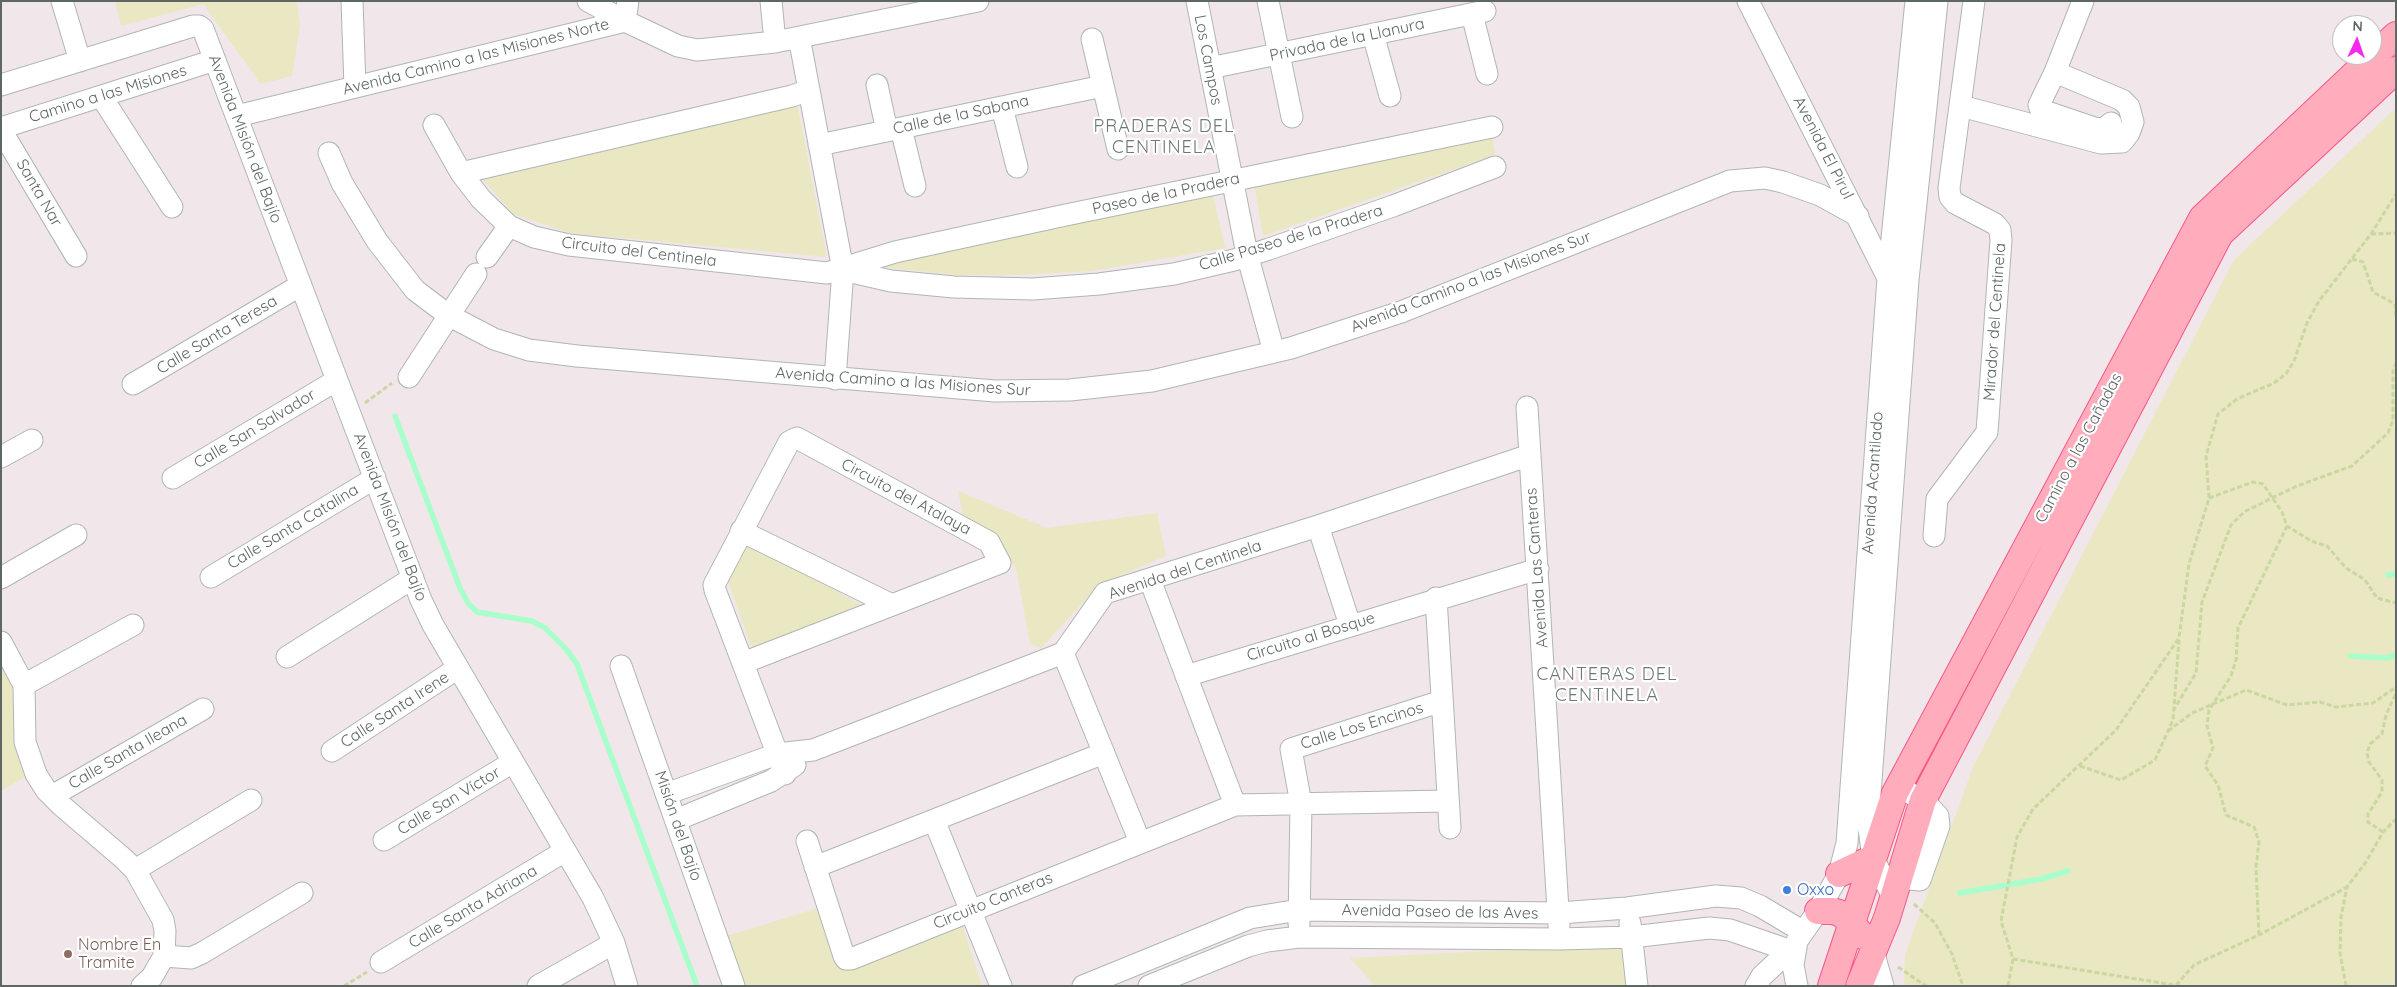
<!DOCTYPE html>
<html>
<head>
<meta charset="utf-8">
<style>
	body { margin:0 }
	#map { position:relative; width:2397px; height:987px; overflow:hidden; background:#f1e6e9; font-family:Quicksand,sans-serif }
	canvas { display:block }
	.frame { position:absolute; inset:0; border:2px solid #5e6763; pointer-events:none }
	.north { position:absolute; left:2332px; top:15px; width:50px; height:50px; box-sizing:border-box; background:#fff; border:1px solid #bfc2c1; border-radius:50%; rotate:3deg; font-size:14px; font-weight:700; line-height:20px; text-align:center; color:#5e6763 }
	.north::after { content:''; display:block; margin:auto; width:18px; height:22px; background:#f429ec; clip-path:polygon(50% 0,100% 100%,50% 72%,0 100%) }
</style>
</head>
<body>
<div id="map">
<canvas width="2397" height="987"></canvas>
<div class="frame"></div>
<div class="north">N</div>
</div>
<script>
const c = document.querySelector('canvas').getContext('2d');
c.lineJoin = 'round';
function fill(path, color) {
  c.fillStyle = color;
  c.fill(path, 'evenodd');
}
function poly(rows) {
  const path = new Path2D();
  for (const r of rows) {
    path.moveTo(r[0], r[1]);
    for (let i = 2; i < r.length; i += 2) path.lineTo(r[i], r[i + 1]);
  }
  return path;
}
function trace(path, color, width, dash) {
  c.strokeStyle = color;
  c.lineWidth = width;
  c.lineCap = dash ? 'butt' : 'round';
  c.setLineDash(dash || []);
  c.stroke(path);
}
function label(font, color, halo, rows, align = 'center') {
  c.font = font + ' Quicksand,sans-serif';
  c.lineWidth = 4.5;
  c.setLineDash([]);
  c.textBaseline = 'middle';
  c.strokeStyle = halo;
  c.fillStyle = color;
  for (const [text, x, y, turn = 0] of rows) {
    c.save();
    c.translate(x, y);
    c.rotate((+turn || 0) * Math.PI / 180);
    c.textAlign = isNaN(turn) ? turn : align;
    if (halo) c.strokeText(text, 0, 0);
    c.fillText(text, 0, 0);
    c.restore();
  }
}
fill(poly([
	[115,1,297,1,300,26,292,76,261,84,203,4,121,26],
	[797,103,827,257,570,233,513,214,479,175],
	[2396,108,2396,986,1904,986,1905,955,1973,767,2234,260],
	[1491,128,1495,155,1263,236,1254,183],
	[1212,191,1225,248,1092,271,1020,275,958,275,897,269,876,265],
	[958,491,1047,528,1157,513,1166,556,1099,585,1041,648,1030,644,1016,568,995,538,965,525],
	[746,542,865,607,753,652,724,570],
	[1,649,19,680,25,777,1,791],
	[818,908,844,966,961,921,982,986,745,986,727,936],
	[1626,944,1626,986,1375,986,1350,958]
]), '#e9e8c2');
trace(poly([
	[395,416,460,588,468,603,477,612,532,621,545,628,566,649,577,664,697,986],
	[2388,575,2396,574],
	[2350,656,2388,658,2396,654],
	[1960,893,2041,879,2068,871]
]), '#a8ffcb', 5.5);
const minor = poly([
	[62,1,80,61],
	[352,1,355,87],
	[588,1,625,21,628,1],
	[771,1,775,42],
	[1197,1,1247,254,1274,352],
	[1268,1,1292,117],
	[1748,1,1888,278],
	[1472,14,1487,74],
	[1373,34,1390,96],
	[799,37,843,270,835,379],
	[1092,39,1118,149],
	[1210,68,1485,11],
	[2055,72,2039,105,2041,110,2097,129,2105,128,2111,123],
	[1,85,193,26,199,26,203,29,421,600,433,625,593,898,614,943,627,986],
	[877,85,887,131],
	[101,96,172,207],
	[1961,106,2101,143,2122,142,2129,133,2133,122,2129,107,2122,100,2055,72,2083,1],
	[1002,107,1017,167],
	[237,116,625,21,678,46,697,50,775,42,978,1],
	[434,125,461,173,481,199,509,226,534,237,569,245,827,273,895,252,1061,216,1492,127],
	[1,128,215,60],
	[901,128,915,186],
	[1,130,76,256],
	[819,145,1103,86],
	[329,153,342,183,377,241,415,290,448,315,494,339,529,350,577,356,995,391,1070,390,1152,381,1291,348,1401,312,1730,181,1765,178,1783,182,1820,195,1858,216],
	[461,173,792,96,809,90],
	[487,257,509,226],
	[843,270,891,281,954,287,1033,289,1099,284,1174,274,1234,260,1269,249,1393,206,1495,167],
	[409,377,476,274],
	[133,384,301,285],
	[1527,407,1559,926],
	[1,457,32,440],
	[173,478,337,380],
	[1318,526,1350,625],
	[741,531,892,605],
	[1934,536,1937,499,1987,432,2001,240,2000,230,1995,224,1955,203,1950,197,1949,188,1974,1],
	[211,577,375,478],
	[1,578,76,535],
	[1150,580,1235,805],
	[1436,598,1450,828],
	[1,642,24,685,25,742,36,774,46,790,62,806,124,859,135,870,163,920,165,931,164,956,152,977,142,986],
	[1063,653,1140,842],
	[287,657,413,578],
	[743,663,1000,563,989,542,797,438,789,442,714,585,715,590,785,774],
	[621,666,734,986],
	[1186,676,1538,569],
	[24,685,133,625],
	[332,751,458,668],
	[1898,787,1923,800,1938,816,1939,826,1920,880,1899,878],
	[666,794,777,754,813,750,1063,653,1105,593,1318,526,1530,455],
	[52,796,203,709],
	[676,820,771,781,795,765],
	[934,820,1001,986],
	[384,840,513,762],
	[807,841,844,956,846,959,851,959,1235,805,1447,801],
	[815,867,1104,753],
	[135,870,251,800],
	[1893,897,1873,858,1868,821,1908,280,1937,1],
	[1630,923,1637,986],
	[1299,924,1301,804,1291,749,1442,701],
	[1873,951,1883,986],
	[164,956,191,958,202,953,302,893],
	[381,962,565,851],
	[538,986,614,943],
	[1083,986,1250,918,1299,910,1559,913,1627,908,1716,896,1741,898,1760,906,1802,931],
	[1149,986,1248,946,1267,941,1299,937,1559,939,1632,937,1709,928,1730,930,1794,952],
	[1756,986,1762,976,1777,962,1794,952],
	[1797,986,1793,965,1797,941,1818,911,1839,874,1847,843,1888,278,1916,1]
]);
const major = poly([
	[1839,874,1873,858],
	[1818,911,1833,911,1842,914,1863,936],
	[1831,986,1895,793,2202,218,2396,35],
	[1859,986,1887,918,1923,800,2220,234,2396,70]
]);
trace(minor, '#afb6b4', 23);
trace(major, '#fa568a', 28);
trace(poly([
	[2371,234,2396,233],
	[2352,259,2363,262,2373,292,2395,304,2396,317],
	[365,403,392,383],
	[2209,498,2253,482,2263,484,2282,512,2287,526,2311,541,2327,546,2346,568,2365,580,2377,598,2396,603],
	[2173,711,2196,673,2202,602,2231,525,2244,512,2272,498,2297,486,2352,466,2388,433,2393,420,2393,370,2396,363],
	[2168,731,2192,713,2246,690,2287,705,2320,702,2336,707,2373,703,2396,687],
	[2080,766,2121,780,2155,760,2173,720,2179,640],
	[2383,832,2368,822,2368,814,2382,792,2382,780,2369,762,2367,753,2370,744,2382,734,2386,715,2396,693],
	[1914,904,1935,923,1952,954,1963,986],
	[2259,935,2256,868,2259,842,2254,827,2226,815,2218,785,2205,766,2213,748,2207,726,2209,710,2231,676,2236,660,2238,628,2287,526],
	[2013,959,2180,986],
	[1898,967,1926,986],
	[2176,985,2194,965,2259,935,2347,887],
	[344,986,367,972],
	[2008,986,2013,959,2001,921,2017,837,2033,809,2116,730,2179,638,2189,564,2209,498,2206,456,2218,414,2237,399,2274,383,2286,374,2294,361,2307,323,2319,301,2371,234,2396,194],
	[2346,986,2340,953,2341,917,2347,887,2366,862,2383,832,2396,819]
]), '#cbd7a1', 3, [5, 2.5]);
trace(minor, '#fff', 21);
trace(major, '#ffadbd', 26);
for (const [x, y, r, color] of [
	[1787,890,5,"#3f7fe0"],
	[68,954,5,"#8d6e63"]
]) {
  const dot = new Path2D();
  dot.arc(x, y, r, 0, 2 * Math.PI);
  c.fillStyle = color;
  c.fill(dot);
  trace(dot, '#fff', 2);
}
label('16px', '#5e6763', '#fff', [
	["Privada de la Llanura",1347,40,-12],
	["Avenida Camino a las Misiones Norte",476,57,-14],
	["Los Campos",1208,60,79],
	["Camino a las Misiones",108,94,-17],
	["Calle de la Sabana",961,115,-12],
	["Avenida Misión del Bajío",245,139,69],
	["Avenida El Pirul",1823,148,63],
	["Santa Nar",39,193,60],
	["Paseo de la Pradera",1166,194,-12],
	["Calle Paseo de la Pradera",1291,238,-17],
	["Circuito del Centinela",639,252,7],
	["Avenida Camino a las Misiones Sur",1471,282,-21],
	["Mirador del Centinela",1995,322,-86],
	["Calle Santa Teresa",217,335,-31],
	["Avenida Camino a las Misiones Sur",903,382,4],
	["Calle San Salvador",255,429,-31],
	["Camino a las Cañadas",2079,448,-62],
	["Avenida Acantilado",1873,483,-86],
	["Circuito del Atalaya",906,497,28],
	["Avenida Misión del Bajío",390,517,69],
	["Calle Santa Catalina",293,527,-31],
	["Avenida Las Canteras",1537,568,-94],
	["Avenida del Centinela",1185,570,-18],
	["Circuito al Bosque",1311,637,-17],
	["Calle Santa Irene",395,710,-33],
	["Calle Los Encinos",1362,726,-17],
	["Calle Santa Ileana",128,752,-30],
	["Calle San Víctor",449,801,-31],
	["Misión del Bajío",678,826,71],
	["Circuito Canteras",993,901,-22],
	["Calle Santa Adriana",473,907,-31],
	["Avenida Paseo de las Aves",1440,912,1]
]);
label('16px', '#366cbe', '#fff', [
	["Oxxo",1797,890]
], 'left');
label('16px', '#785e54', '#fff', [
	["Nombre En",78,945],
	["Tramite",78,963]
], 'left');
c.letterSpacing = '1px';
label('18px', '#6e7974', '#fff', [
	["PRADERAS DEL",1164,127],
	["CENTINELA",1164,148],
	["CANTERAS DEL",1607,675],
	["CENTINELA",1607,696]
]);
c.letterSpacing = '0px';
</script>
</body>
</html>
